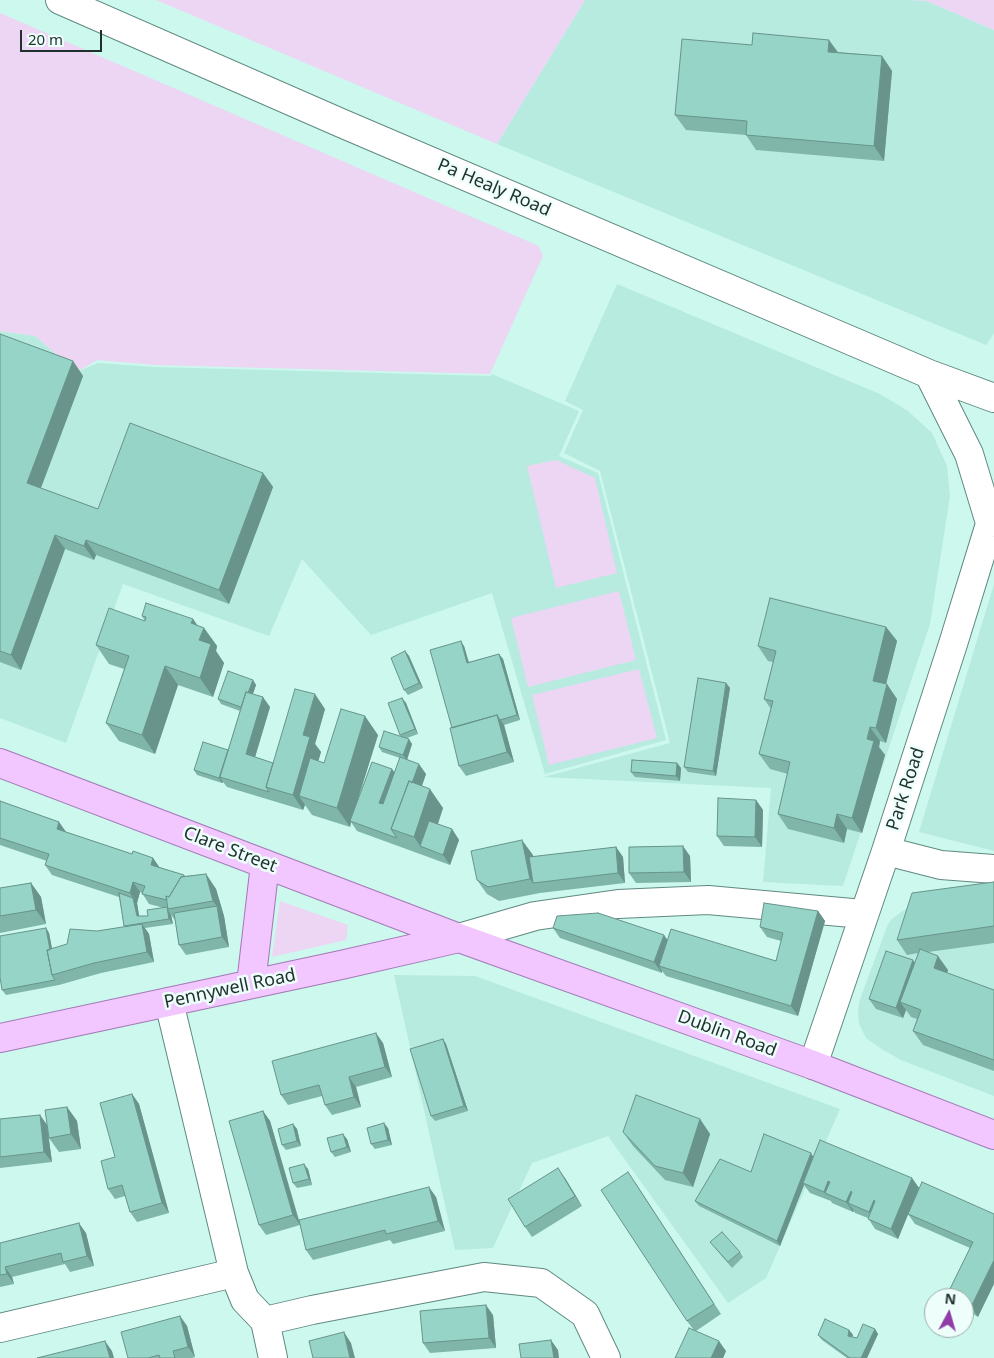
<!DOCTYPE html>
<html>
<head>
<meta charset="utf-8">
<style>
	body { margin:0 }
	#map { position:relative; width:994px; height:1358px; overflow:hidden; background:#ccf8ee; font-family:"Noto Sans",sans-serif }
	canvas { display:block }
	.north { position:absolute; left:924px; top:1288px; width:50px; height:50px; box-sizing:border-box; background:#eefffb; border:1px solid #9baca9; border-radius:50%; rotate:6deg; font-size:14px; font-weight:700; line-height:20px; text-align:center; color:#1f302d }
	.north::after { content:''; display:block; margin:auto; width:18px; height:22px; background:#923ca9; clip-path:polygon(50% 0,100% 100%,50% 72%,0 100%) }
	.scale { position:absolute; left:20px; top:30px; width:82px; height:22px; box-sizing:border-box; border:2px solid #1f302d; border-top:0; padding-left:6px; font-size:15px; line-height:18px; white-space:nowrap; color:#1f302d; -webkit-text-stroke:4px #eefffb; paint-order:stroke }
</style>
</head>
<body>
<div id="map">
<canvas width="994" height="1358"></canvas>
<div class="north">N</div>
<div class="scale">20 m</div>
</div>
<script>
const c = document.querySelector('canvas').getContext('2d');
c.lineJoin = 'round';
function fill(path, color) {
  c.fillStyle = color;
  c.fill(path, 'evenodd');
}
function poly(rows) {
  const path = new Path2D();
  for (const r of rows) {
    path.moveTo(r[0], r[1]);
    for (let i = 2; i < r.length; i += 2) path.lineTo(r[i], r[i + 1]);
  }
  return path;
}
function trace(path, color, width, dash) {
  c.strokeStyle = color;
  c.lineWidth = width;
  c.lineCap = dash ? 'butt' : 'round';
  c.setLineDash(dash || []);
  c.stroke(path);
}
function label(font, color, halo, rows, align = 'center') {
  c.font = font + ' "Noto Sans",sans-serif';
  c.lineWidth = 5;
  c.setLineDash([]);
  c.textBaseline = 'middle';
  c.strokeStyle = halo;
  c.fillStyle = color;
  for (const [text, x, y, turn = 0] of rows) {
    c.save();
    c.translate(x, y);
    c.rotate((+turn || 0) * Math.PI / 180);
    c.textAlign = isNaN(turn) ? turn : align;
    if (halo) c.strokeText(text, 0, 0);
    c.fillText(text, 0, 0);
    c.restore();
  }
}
fill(poly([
	[585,0,910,0,927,1,994,30,994,333,986,345,497,144],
	[617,284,880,394,908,411,932,433,947,466,950,496,930,624,843,886,763,882,771,788,544,777,670,743,600,471,564,453,583,410,565,401],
	[0,331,35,336,77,372,98,363,155,367,491,376,492,374,579,411,559,456,598,473,666,740,545,774,492,593,371,635,302,559,269,636,123,584,66,743,0,718],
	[994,584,994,851,919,832],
	[994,893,994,1096,901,1060,880,1048,866,1038,859,1024,858,1013,859,1002,888,924,892,919,914,903],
	[394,975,475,976,840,1109,766,1278,728,1303,608,1136,532,1163,493,1248,455,1250]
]), '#b7ebe0');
fill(poly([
	[156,0,585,0,497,144],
	[910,0,994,0,994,30,927,1],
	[0,13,539,246,543,256,490,374,155,365,97,360,77,372,35,336,0,331],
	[556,460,595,478,617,573,556,588,527,466],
	[619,591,636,660,528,687,511,618],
	[639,669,657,738,549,765,532,695],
	[280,901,348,925,346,940,272,957]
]), '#ecd6f3');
const minor = poly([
	[60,0,341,123,929,374,994,398],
	[929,374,969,454,990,523],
	[886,851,941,865,994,869],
	[459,938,535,916,618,904,708,900,863,914],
	[169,1002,234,1273,245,1300,265,1321,273,1358],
	[813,1065,886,851,953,644,994,511],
	[265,1321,312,1310,484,1277,541,1283,585,1314,606,1358],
	[0,1328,234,1273]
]);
const major = poly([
	[0,763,459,938,813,1065,994,1135],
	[251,984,265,864],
	[0,1038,341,965,459,938]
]);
trace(minor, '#608980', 30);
trace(major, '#a279b4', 30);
trace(minor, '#fff', 28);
trace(major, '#f2c6fe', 28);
fill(poly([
	[838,52,882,56,892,71,884,161,756,150,746,135,686,130,675,115],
	[0,334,73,361,83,376,41,488,98,509,263,473,273,487,229,604,96,555,94,560,65,549,21,670,0,662],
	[142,616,193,619,197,625,204,628,217,646,216,651,224,663,213,697,178,685,155,754,119,741,106,723,124,669,109,664,96,645,145,621],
	[886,627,897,641,886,684,897,699,886,743,880,741,879,747,885,755,862,833,847,829,844,843,788,829,778,814,788,774,770,769,759,754,771,709,764,699,773,662,768,661,758,646],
	[464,646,469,662,499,654,503,659,520,720,504,725,514,762,466,776,459,766,452,728],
	[405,651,409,656,423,688,408,695,404,690],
	[253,680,256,685,253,694,270,707,255,757,273,763,325,709,315,744,321,752,318,761,324,763,378,735,358,799,392,769,394,773,400,758,382,752,379,747,401,737,400,735,402,698,406,703,418,734,407,738,412,744,407,759,426,774,422,786,443,808,438,824,452,829,459,840,450,865,357,831,351,822,350,827,312,815,305,805,303,810,227,787,223,782,222,783,197,775,194,770,228,750,240,711,221,704,218,699],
	[726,683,730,688,716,776,688,772,684,767],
	[677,763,681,768,680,781,635,777,631,772],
	[756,800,763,810,762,847,724,846,717,836],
	[0,801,59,822,66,832,132,854,153,858,159,867,184,875,185,876,206,874,216,889,224,916,229,947,186,955,179,945,175,920,171,915,173,924,145,928,149,934,154,962,101,973,59,985,6,995,2,990,46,928,49,933,52,949,67,944,97,931,125,927,124,926,119,897,52,875,45,865,47,861,0,845],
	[140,892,142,893,149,904,164,908,148,916,139,916,137,903],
	[616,847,623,857,625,883,540,893,499,901,487,894,477,880,533,855,533,857],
	[690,856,691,882,636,883,629,873],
	[994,882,994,943,928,952,948,970,947,973,994,990,994,1071,923,1045,913,1031,917,1019,911,1017,906,1010,903,1018,876,1009,869,999,915,963,918,953,907,955,897,940],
	[31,883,41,897,46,924,0,933,0,888],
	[818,911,825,921,798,1016,666,976,662,971,662,973,560,938,553,928,664,935,667,940,776,961,781,941,767,937,760,927],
	[443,1039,446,1044,468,1111,435,1121,431,1116],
	[383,1043,392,1077,356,1087,361,1107,332,1115,325,1105,322,1096,288,1105,281,1095],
	[132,1094,139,1104,169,1213,137,1222,130,1212,125,1196,115,1199,108,1189,115,1157],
	[67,1107,77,1121,81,1149,59,1152,49,1138],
	[263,1111,270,1121,299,1220,436,1197,445,1231,393,1244,390,1240,313,1260,306,1250,300,1225,266,1235,259,1225],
	[40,1115,47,1125,52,1162,0,1168,0,1119],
	[700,1119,710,1134,693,1187,665,1180,633,1146,623,1132],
	[293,1124,297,1129,301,1146,286,1150,282,1145],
	[388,1128,392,1145,375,1149,371,1144],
	[347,1139,351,1152,335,1157,331,1152],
	[814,1157,912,1178,919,1188,909,1212,994,1214,978,1317,964,1308,964,1298,952,1298,948,1293,970,1248,915,1224,908,1214,898,1239,875,1229,868,1218,855,1213,854,1211,853,1212,832,1203,831,1201,810,1193,804,1185,780,1246,699,1206,695,1201,751,1172],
	[308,1169,312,1185,297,1188,293,1183],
	[565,1178,582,1206,532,1237,525,1227],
	[635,1182,721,1314,696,1331,726,1351,723,1358,675,1358,693,1329,687,1321],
	[86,1233,94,1266,70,1272,65,1264,12,1277,14,1284,0,1287,0,1243],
	[710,1242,740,1252,743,1257,732,1268],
	[493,1315,496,1348,430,1353,423,1343],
	[180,1316,187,1326,195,1357,192,1358,128,1358],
	[875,1329,878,1334,867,1358,847,1358,822,1340,818,1335,849,1330,853,1335,852,1337,857,1338]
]), '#80b6aa');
fill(poly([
	[829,40,840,55,828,52],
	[882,56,892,71,884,161,874,146],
	[73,361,83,376,37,498,27,483],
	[263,473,273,487,229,604,219,590],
	[55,535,65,549,21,670,11,655],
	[86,540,96,555,94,560,84,546],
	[193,619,202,632,204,628,217,646,216,651,224,663,213,697,200,678,199,640,191,623],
	[886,627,897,641,883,696,873,681],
	[461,641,464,646,470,668,467,663],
	[405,651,409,656,423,688,419,683],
	[499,654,503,659,520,720,517,715],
	[165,666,178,685,155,754,142,735],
	[253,680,256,685,246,713,242,708],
	[726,683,730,688,716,776,713,771],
	[887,684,897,699,886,743,876,728],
	[315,694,325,709,315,744,321,752,307,799,299,796,305,805,303,810,293,795,303,735],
	[263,697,270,707,253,764,246,754],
	[402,698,406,703,418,734,415,729],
	[497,715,504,725,514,762,507,752],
	[365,716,378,735,351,821,350,821,351,822,350,827,337,808],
	[870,727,880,741,879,747,885,755,862,833,852,818],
	[409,739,412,744,407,760,403,755],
	[232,755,220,777,223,782,222,783,219,778],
	[677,763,681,768,680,781,676,776],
	[419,764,426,774,410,818,402,811],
	[392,769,399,779,386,813,379,803],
	[430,789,443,808,429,850,420,846,427,856,414,837],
	[756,800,763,810,762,847,755,837],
	[837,814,847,829,844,843,834,828],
	[59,822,66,832,64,839,57,829],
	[452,829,459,840,450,865,443,855],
	[522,840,533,855,538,883,533,883,530,879],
	[683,846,690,856,691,882,684,872],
	[616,847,623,857,625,883,618,873],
	[153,858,160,868,151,865],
	[206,874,216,889,224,916,213,901],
	[133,882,140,892,137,903,140,921,137,916,133,898,130,893],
	[31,883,41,897,46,924,36,910],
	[217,906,224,916,229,947,222,937],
	[168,910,171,915,173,924,169,919],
	[818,911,825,921,798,1016,791,1006],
	[142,924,149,934,154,962,147,952],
	[46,928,49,933,57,974,54,974],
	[664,935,671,945,659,966,662,971,662,973,654,962],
	[938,956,948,970,944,983,934,968],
	[913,960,920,970,900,1002,906,1010,903,1018,896,1008],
	[376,1033,383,1043,392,1077,385,1067],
	[443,1039,446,1044,468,1111,464,1106],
	[349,1077,356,1087,361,1107,354,1097],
	[132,1094,139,1104,169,1213,162,1203],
	[67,1107,77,1121,81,1149,71,1134],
	[263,1111,270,1121,300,1225,293,1215],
	[40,1115,47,1125,52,1162,44,1152],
	[700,1119,710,1134,693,1187,683,1173],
	[384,1123,388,1128,392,1145,388,1140],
	[293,1124,297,1129,301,1146,297,1141],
	[343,1134,347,1139,351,1152,347,1147],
	[811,1153,814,1158,803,1183,804,1185,780,1246,777,1241],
	[304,1164,308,1169,312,1185,309,1179],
	[558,1168,565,1178,582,1206,575,1196],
	[912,1178,919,1188,898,1239,891,1229],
	[828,1181,835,1191,825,1193,831,1202,824,1192],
	[429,1187,436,1197,445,1231,438,1221],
	[851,1191,858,1201,848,1203,854,1211,853,1212,846,1202],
	[874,1200,881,1210,876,1222,869,1212],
	[79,1223,86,1233,94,1266,87,1256],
	[994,1260,994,1284,978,1317,971,1307],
	[5,1267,12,1277,14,1284,7,1274],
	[486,1305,493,1315,496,1348,489,1338],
	[180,1316,187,1326,195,1357,188,1347],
	[875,1329,878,1334,867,1358,861,1358],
	[849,1330,853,1335,851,1341,848,1336],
	[344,1332,351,1343,355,1358,350,1358],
	[551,1340,558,1350,559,1358,554,1358],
	[105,1341,112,1351,114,1358,110,1358],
	[719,1341,726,1351,723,1358,711,1358]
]), '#68948b');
const building = poly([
	[753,33,829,40,828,52,882,56,874,146,746,135,747,121,675,115,682,39,752,45,753,33],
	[0,334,73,361,27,483,98,509,130,423,263,473,219,590,86,540,84,546,55,535,11,655,0,651,0,334],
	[770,598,886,627,873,681,887,684,876,728,870,727,867,739,874,741,852,818,837,814,834,828,778,814,790,762,759,754,773,701,764,699,776,651,758,646,770,598],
	[146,603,193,619,191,623,204,628,199,640,211,644,200,678,165,666,142,735,106,723,129,656,96,645,109,608,145,621,146,617,142,616,146,603],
	[461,641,467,663,499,654,517,715,500,720,497,715,452,728,430,650,461,641],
	[405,651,419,683,404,690,391,658,405,651],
	[228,671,253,680,248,693,246,692,241,707,218,699,228,671],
	[698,678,726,683,713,771,684,767,698,678],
	[295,689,315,694,303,735,310,737,293,795,266,787,295,689],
	[246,692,263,697,246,754,273,763,266,787,269,792,220,777,246,692],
	[402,698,415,729,400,735,388,703,402,698],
	[341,709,365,716,337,808,299,796,310,758,324,763,341,709],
	[497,715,507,752,459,766,450,728,497,715],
	[384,731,409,739,403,755,379,747,384,731],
	[203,742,228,750,219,778,194,770,203,742],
	[400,757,419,764,412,783,409,781,391,829,397,838,350,821,372,762,392,769,379,803,383,804,400,757],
	[632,760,677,763,676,776,631,772,632,760],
	[409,781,430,789,414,837,391,829,409,781],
	[718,798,756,800,755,837,717,836,718,798],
	[0,801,59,822,57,829,132,854,133,851,153,858,151,865,184,875,184,876,181,877,169,897,166,896,167,900,142,894,145,886,133,882,130,893,45,865,49,854,0,838,0,801],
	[429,821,452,829,443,855,420,846,429,821],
	[522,840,530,879,488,887,477,880,471,851,522,840],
	[683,846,684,872,629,873,629,847,683,846],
	[616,847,618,873,533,883,529,857,616,847],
	[206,874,213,901,168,909,166,896,169,897,181,877,206,874],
	[994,882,994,926,897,940,912,893,994,882],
	[31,883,36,910,0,916,0,888,31,883],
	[119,893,133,898,137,916,148,916,147,910,167,907,169,919,124,926,119,893],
	[764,903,818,911,791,1006,659,966,671,929,776,961,783,933,760,927,764,903],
	[217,906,222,937,179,945,174,913,217,906],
	[598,913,664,935,654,962,553,928,557,916,598,913],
	[142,924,147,952,94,963,52,975,47,950,67,944,70,929,97,931,142,924],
	[46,928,50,950,47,950,52,975,55,980,2,990,0,977,0,936,46,928],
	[920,949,938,956,934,968,994,990,994,1060,913,1031,921,1010,900,1002,920,949],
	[886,951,913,960,896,1008,869,999,886,951],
	[376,1033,385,1067,349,1077,354,1097,325,1105,319,1085,281,1095,272,1061,376,1033],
	[443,1039,464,1106,431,1116,410,1049,443,1039],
	[132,1094,162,1203,130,1212,122,1185,108,1189,101,1161,115,1157,100,1103,132,1094],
	[636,1095,700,1119,683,1173,655,1166,623,1132,636,1095],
	[67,1107,71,1134,49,1138,45,1110,67,1107],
	[263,1111,293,1215,259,1225,229,1121,263,1111],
	[40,1115,44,1152,0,1157,0,1119,40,1115],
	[384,1123,388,1140,371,1144,367,1128,384,1123],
	[293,1124,297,1141,282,1145,278,1129,293,1124],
	[343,1134,347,1147,331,1152,327,1138,343,1134],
	[764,1134,811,1153,777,1241,695,1201,720,1159,751,1172,764,1134],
	[820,1140,912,1178,891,1229,868,1219,875,1201,874,1200,869,1212,848,1203,852,1192,851,1191,846,1202,825,1193,830,1182,828,1181,824,1192,803,1183,820,1140],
	[304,1164,309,1179,293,1183,289,1168,304,1164],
	[558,1168,575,1196,525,1227,508,1199,558,1168],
	[628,1172,714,1304,687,1321,601,1190,628,1172],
	[922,1182,994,1214,994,1260,971,1307,964,1303,964,1298,956,1298,948,1293,973,1242,908,1214,922,1182],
	[429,1187,438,1221,386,1234,385,1230,306,1250,299,1220,429,1187],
	[79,1223,87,1256,63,1262,61,1253,5,1267,7,1274,0,1275,0,1243,79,1223],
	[722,1232,740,1252,728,1262,710,1242,722,1232],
	[486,1305,489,1338,423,1343,420,1311,486,1305],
	[180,1316,188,1347,173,1351,175,1358,160,1358,159,1355,148,1358,128,1358,121,1332,180,1316],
	[825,1319,849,1330,848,1336,857,1338,863,1324,875,1329,861,1358,850,1358,818,1335,825,1319],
	[689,1328,719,1341,711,1358,675,1358,689,1328],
	[344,1332,350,1358,313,1358,309,1341,344,1332],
	[551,1340,554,1358,521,1358,519,1344,551,1340],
	[105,1341,110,1358,37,1358,105,1341]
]);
fill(building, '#95d4c6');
trace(building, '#68948b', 1);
label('18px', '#1f302d', '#eefffb', [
	["Pa Healy Road",494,188,23],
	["Park Road",906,789,-72],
	["Clare Street",230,850,21],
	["Pennywell Road",230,989,-12],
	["Dublin Road",727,1034,20]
]);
</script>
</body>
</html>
